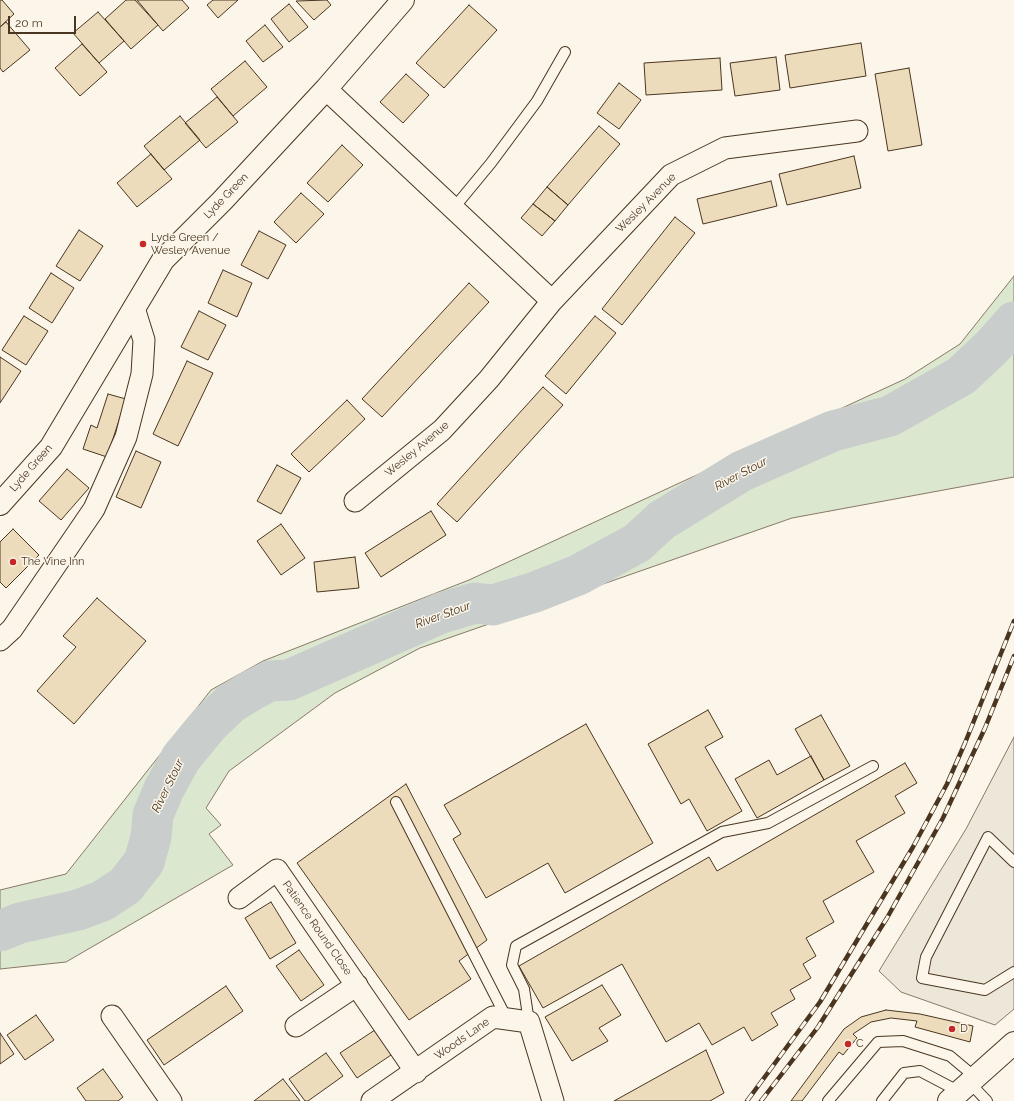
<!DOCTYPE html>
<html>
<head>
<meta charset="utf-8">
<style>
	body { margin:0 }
	#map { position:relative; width:1014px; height:1101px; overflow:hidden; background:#fbf6e9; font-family:Raleway,sans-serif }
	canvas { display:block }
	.scale { position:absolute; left:8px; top:16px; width:68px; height:18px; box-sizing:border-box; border:2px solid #4a3520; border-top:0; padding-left:5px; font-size:12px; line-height:14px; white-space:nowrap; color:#4a3520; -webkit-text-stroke:3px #fbf6e9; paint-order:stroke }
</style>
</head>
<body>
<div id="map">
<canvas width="1014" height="1101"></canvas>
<div class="scale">20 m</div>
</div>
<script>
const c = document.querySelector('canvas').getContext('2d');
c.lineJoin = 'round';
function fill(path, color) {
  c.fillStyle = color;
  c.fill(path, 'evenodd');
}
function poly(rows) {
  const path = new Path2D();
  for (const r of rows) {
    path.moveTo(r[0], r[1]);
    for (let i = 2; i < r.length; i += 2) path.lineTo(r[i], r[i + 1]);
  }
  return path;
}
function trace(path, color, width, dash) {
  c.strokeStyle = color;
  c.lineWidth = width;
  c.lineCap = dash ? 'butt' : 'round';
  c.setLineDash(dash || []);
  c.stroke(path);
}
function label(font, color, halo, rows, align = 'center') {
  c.font = font + ' Raleway,sans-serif';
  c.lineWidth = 3;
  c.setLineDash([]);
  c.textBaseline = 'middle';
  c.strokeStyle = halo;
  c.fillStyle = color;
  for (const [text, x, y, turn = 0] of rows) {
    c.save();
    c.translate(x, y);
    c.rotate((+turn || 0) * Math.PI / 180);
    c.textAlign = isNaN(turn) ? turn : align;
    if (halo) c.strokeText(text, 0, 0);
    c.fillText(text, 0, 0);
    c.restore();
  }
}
const green = poly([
	[1014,276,1014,477,792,518,420,648,335,693,229,771,206,808,221,825,209,834,233,865,66,962,0,969,0,890,66,874,211,690,263,661,469,580,905,379,960,344,1014,276]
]);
fill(green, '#dce7d0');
trace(green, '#887966', 1);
const parking = poly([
	[1014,737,1014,1009,995,1025,901,992,879,971,966,829,1014,737]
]);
fill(parking, '#ede7d9');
trace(parking, '#887966', 1);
trace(poly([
	[0,931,20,923,78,910,102,901,125,886,144,862,151,837,153,815,164,789,181,758,209,724,231,703,252,690,270,681,289,680,441,613,475,603,493,605,535,592,578,575,637,543,662,520,742,471,833,431,890,416,961,376,993,346,1014,322]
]), '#c9cecd', 41);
const building = poly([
	[0,0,2,0,14,14,0,27,0,0],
	[126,0,135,0,158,25,131,49,105,19,126,0],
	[137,0,182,0,189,8,163,31,137,0],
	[213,0,238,0,218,18,207,5,213,0],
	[327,0,331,5,314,20,296,1,327,0],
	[289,4,308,27,289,42,271,19,289,4],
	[469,5,497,30,444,88,416,63,469,5],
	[98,12,124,41,99,63,73,33,98,12],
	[6,22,30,50,3,72,0,68,0,27,6,22],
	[265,25,283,47,263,62,246,41,265,25],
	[861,43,866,76,790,88,785,55,861,43],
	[82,44,107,72,80,96,55,68,82,44],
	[776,57,780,90,735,96,730,63,776,57],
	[720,58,722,90,646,95,644,63,720,58],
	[245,61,267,87,233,116,211,89,245,61],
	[909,68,922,145,888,151,875,74,909,68],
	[406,74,429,95,403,123,380,102,406,74],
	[619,83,641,100,619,129,597,113,619,83],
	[217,97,238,122,206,148,185,123,217,97],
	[180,116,200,140,164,170,144,146,180,116],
	[599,126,620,144,568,205,547,187,599,126],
	[342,145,363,165,328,202,307,183,342,145],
	[151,154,172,179,137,207,117,183,151,154],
	[854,156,861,188,787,205,779,174,854,156],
	[771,181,777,206,703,224,697,199,771,181],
	[547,187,568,205,555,221,533,204,547,187],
	[301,193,324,214,296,243,274,222,301,193],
	[533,204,555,221,542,236,521,218,533,204],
	[675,217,695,233,622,325,602,309,675,217],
	[79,230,103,246,80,281,56,266,79,230],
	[259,231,286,245,268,279,241,265,259,231],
	[223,270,252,283,237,317,208,303,223,270],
	[51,273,74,288,52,323,29,308,51,273],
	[469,283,489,302,382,417,362,399,469,283],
	[199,311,226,325,208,360,181,347,199,311],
	[24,316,48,331,26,365,2,350,24,316],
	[595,316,616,333,566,394,545,376,595,316],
	[0,357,21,371,0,403,0,357],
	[187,361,213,373,178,446,153,434,187,361],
	[543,387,563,405,457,522,437,504,543,387],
	[108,394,126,399,107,457,83,449,91,425,97,428,108,394],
	[347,400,365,419,309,472,291,454,347,400],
	[136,451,161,462,141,508,116,497,136,451],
	[277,465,301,478,281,514,257,501,277,465],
	[67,469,89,488,61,520,39,501,67,469],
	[431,511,446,535,381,577,365,553,431,511],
	[281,524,305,558,281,575,257,541,281,524],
	[13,529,39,555,6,588,0,582,0,542,13,529],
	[355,557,359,588,317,592,314,562,355,557],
	[97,598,146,641,74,724,37,691,76,647,63,636,97,598],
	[708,710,723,737,705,747,742,811,707,831,689,799,681,804,648,744,708,710],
	[821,715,850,766,824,780,795,729,821,715],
	[586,724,653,843,565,893,548,863,486,898,453,839,461,834,444,805,586,724],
	[811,756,824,780,757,818,735,779,769,760,777,775,811,756],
	[905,763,917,783,895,796,905,813,856,841,874,872,823,901,834,922,806,938,816,956,803,964,811,978,790,990,795,999,771,1013,778,1025,752,1041,744,1027,712,1045,699,1023,666,1042,622,964,543,1008,519,966,709,857,717,871,905,763],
	[406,784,487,940,459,961,471,979,409,1020,297,863,406,784],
	[271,902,296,943,270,959,245,918,271,902],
	[299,950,324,985,301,1001,276,966,299,950],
	[602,985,621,1015,599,1028,608,1041,572,1061,545,1017,602,985],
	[226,986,243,1011,164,1065,147,1040,226,986],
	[886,1010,920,1014,973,1026,970,1042,915,1027,917,1021,891,1018,871,1022,853,1034,857,1038,843,1055,839,1052,802,1101,791,1101,844,1029,861,1017,886,1010],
	[36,1015,54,1040,25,1060,7,1035,36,1015],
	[378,1028,394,1053,357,1078,340,1053,378,1028],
	[0,1033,14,1054,0,1064,0,1033],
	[706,1050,724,1093,710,1101,614,1101,706,1050],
	[326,1053,343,1076,308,1101,305,1101,289,1079,326,1053],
	[103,1069,123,1097,118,1101,86,1101,77,1088,103,1069],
	[283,1079,300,1101,254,1101,283,1079]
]);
fill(building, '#ecdcbc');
trace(building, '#4a3520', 1);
const service = poly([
	[453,209,491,163,537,101,565,52],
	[396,802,507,1019],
	[1014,862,988,837,926,957,922,978,985,990,1014,972],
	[529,1022,524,989,512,965,516,946,722,832,768,823,873,766],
	[970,1083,987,1101],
	[828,1101,878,1042,903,1041,950,1056,975,1077],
	[882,1101,904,1073,920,1071,960,1092]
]);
const minor = poly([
	[326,89,552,301],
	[355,501,442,430,489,379,552,301,671,175,725,148,857,131],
	[0,640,12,629,94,509,126,437,142,374,144,340,134,308],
	[239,898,277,870,416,1072],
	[112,1016,171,1101],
	[296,1026,357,985],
	[372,1101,493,1017,529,1022,553,1101]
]);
const tertiary = poly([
	[0,504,51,447,163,260,222,201,326,89,403,0]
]);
const primary = poly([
	[949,1101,1014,1043]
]);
trace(service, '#4a3520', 12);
trace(minor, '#4a3520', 23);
trace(tertiary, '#4a3520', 24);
trace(primary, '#4a3520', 24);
trace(service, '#fbf6e9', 10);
trace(minor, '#fbf6e9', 21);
trace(tertiary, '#fbf6e9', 22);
trace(primary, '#fbf6e9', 22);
const rail = poly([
	[747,1101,820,1002,913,847,947,784,965,743,1014,621],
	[761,1101,818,1027,887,918,943,818,985,728,1014,656]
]);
trace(rail, '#4a3520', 4.5);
trace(rail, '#fbf6e9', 3, [9]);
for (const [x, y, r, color] of [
	[143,244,4,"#c62828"],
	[13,562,4,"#c62828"],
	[952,1029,4,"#c62828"],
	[848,1044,4,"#c62828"]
]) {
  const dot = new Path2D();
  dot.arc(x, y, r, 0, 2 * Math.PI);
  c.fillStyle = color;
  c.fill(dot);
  trace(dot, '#fbf6e9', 1.5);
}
label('11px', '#4a3520', '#fbf6e9', [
	["Lyde Green",226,196,-46],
	["Wesley Avenue",646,203,-45],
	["Wesley Avenue",417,449,-40],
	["Lyde Green",31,468,-49],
	["Patience Round Close",317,928,55],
	["Woods Lane",462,1039,-35]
]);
label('11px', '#4a3520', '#fbf6e9', [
	["Lyde Green /",151,238],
	["Wesley Avenue",151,251],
	["The Vine Inn",21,562],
	["D",960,1029],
	["C",856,1044]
], 'left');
label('italic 12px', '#4a3520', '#fbf6e9', [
	["River Stour",741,474,-28],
	["River Stour",443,615,-20],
	["River Stour",168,786,-64]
]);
</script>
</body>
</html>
